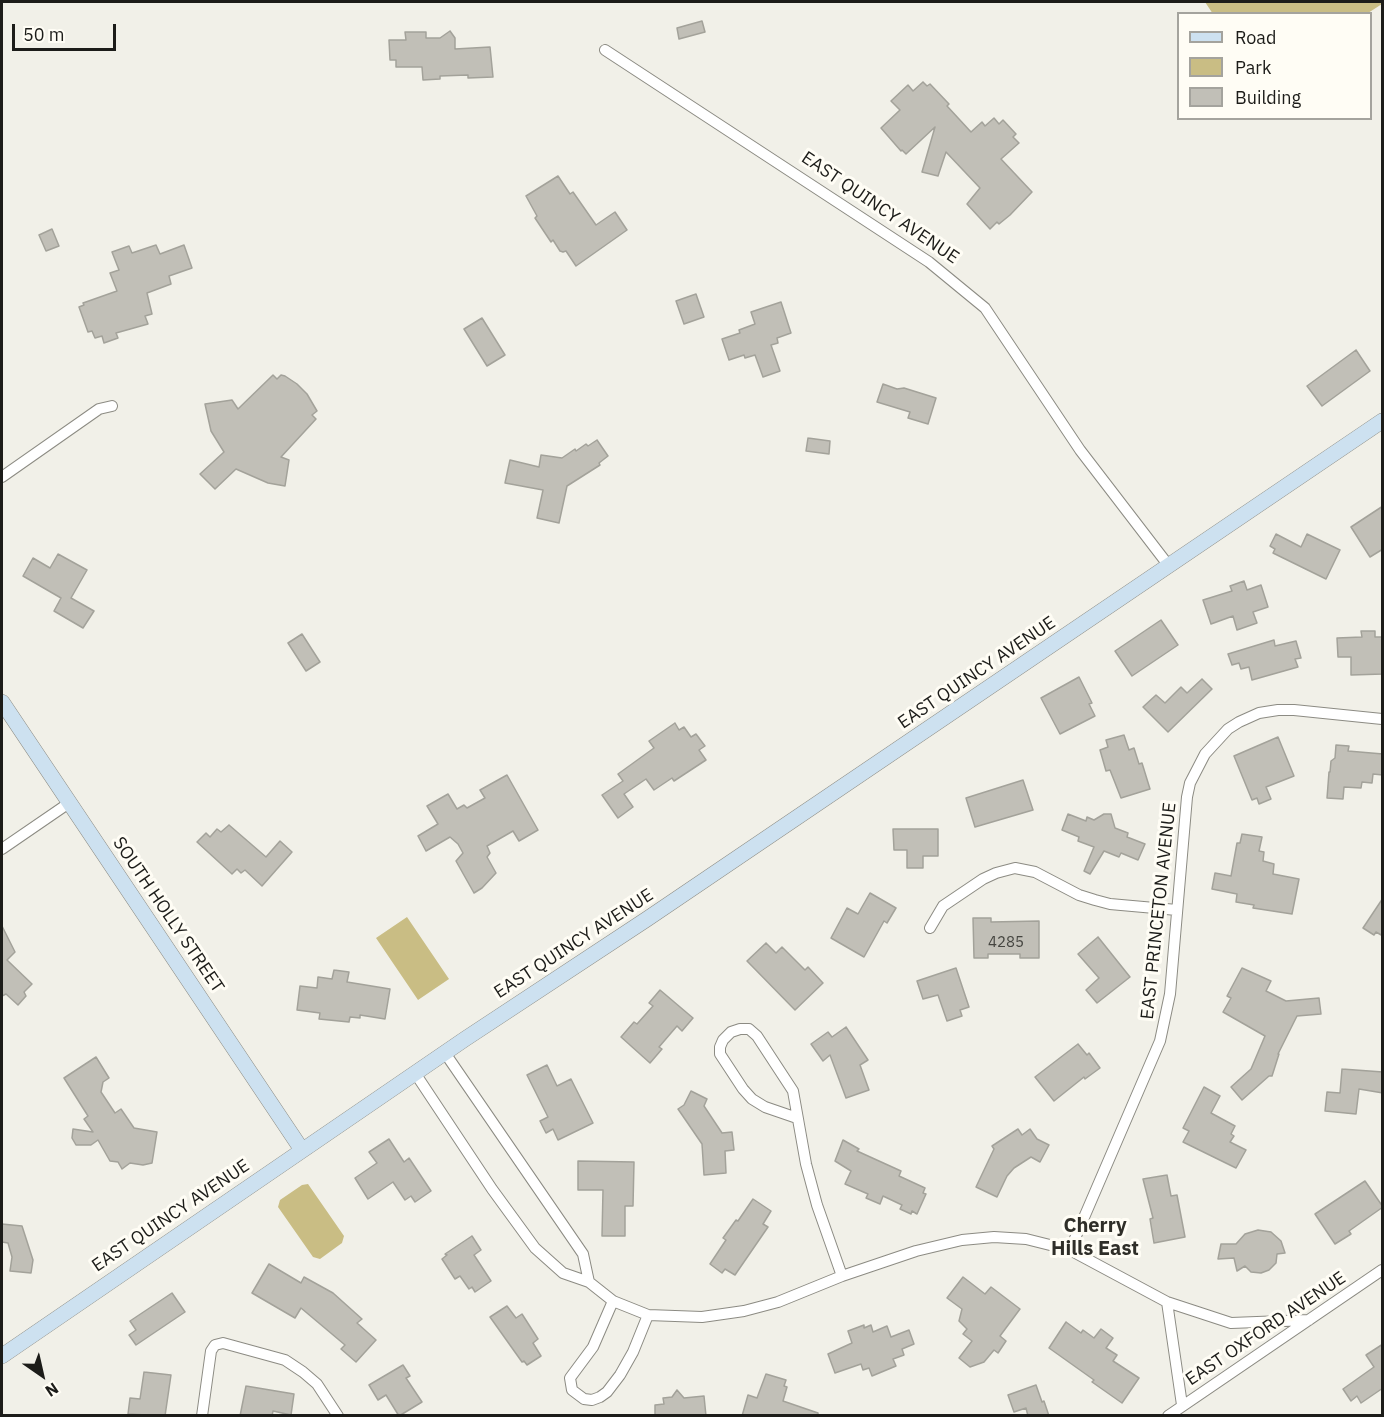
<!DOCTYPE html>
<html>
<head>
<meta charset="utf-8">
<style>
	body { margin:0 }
	#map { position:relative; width:1384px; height:1417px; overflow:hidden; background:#f1f0e8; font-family:"IBM Plex Sans",sans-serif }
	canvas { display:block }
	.frame { position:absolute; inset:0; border:3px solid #1c1c19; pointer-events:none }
	.legend { position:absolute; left:1177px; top:12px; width:195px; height:108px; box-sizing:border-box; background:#fffdf5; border:2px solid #a4a39d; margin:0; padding:8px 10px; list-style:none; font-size:18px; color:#1c1c19 }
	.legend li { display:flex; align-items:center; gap:12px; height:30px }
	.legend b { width:30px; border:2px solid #a4a39d }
	.north { position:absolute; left:12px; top:1345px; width:60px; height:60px; -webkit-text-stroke:4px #fffdf5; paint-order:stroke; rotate:146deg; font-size:16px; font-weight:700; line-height:24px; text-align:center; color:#1c1c19 }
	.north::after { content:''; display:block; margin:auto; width:21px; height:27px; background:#1c1c19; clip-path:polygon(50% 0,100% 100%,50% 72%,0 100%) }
	.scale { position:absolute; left:12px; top:24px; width:104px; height:27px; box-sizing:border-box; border:3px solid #1c1c19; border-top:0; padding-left:8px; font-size:18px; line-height:21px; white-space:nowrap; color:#1c1c19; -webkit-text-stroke:4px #fffdf5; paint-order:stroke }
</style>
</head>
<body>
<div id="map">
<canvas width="1384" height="1417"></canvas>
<div class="frame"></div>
<ul class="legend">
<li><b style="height:8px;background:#cde1f0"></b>Road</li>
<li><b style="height:16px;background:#c9bd84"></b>Park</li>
<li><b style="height:16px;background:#c1bfb7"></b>Building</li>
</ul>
<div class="north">N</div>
<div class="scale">50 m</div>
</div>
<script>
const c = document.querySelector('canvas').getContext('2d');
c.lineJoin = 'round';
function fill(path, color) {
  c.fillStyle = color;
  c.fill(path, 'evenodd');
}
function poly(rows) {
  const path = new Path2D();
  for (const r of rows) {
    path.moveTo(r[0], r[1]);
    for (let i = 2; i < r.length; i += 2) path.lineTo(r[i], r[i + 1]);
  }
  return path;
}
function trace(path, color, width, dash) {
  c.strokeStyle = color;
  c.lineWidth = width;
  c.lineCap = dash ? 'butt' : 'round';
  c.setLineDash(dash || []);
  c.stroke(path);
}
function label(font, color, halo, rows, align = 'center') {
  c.font = font + ' "IBM Plex Sans",sans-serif';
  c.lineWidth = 6;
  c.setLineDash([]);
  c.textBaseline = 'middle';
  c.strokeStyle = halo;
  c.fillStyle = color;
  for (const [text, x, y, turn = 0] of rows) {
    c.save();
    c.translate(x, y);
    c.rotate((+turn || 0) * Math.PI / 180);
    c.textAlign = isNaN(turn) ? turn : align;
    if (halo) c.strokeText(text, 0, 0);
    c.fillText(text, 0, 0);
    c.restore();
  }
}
fill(poly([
	[1205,2,1382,2,1382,4,1368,13,1213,14],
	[407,917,449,979,418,1000,376,938],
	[308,1184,344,1236,342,1243,320,1259,313,1257,278,1207,280,1200,302,1185]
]), '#c9bd84');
const building = poly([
	[702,21,705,32,679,39,677,28,702,21],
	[450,31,455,38,455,49,490,47,493,77,468,78,468,75,440,76,440,79,423,80,422,67,396,67,396,60,390,60,389,40,406,40,405,32,426,32,426,38,440,38,450,31],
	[923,82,927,86,930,84,949,104,947,106,971,132,982,122,985,126,994,118,999,124,1003,120,1016,134,1013,137,1019,143,1001,159,1032,192,1010,215,999,224,997,222,990,229,967,204,980,188,946,152,938,176,922,172,935,127,906,154,902,150,901,151,881,128,900,110,891,101,908,85,913,91,923,82],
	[558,176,570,194,573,192,596,225,615,212,627,230,576,266,566,251,563,252,560,251,553,240,551,242,535,218,537,216,526,196,558,176],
	[52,229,59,246,46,251,39,235,52,229],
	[156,245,160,254,184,245,192,268,169,276,171,284,147,293,152,314,145,316,148,324,116,333,118,338,104,343,102,336,95,338,92,331,88,332,79,307,84,305,83,303,117,291,110,273,119,270,112,252,129,246,132,253,156,245],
	[696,294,704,317,684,324,676,301,696,294],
	[781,302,791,333,777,338,778,343,771,345,780,371,763,377,755,355,745,358,744,355,729,360,722,339,740,333,739,330,755,324,751,312,781,302],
	[482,318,505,355,487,366,464,329,482,318],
	[1356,350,1370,371,1322,406,1307,386,1356,350],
	[273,375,277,379,281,375,285,376,297,384,307,394,317,411,312,415,316,419,281,457,289,460,285,486,268,483,236,469,215,489,200,474,224,452,211,431,205,404,232,400,238,409,273,375],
	[883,384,897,389,904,388,936,398,928,424,908,418,910,412,877,402,883,384],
	[808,438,830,441,829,454,806,451,808,438],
	[597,440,608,456,599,463,600,465,567,486,559,523,537,518,543,490,505,483,510,460,539,467,541,455,562,458,575,449,576,451,586,444,588,446,597,440],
	[1383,506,1383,549,1370,557,1351,527,1383,506],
	[1276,534,1301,547,1307,534,1340,550,1326,579,1273,553,1275,549,1270,546,1276,534],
	[58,554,87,570,71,598,94,611,83,628,54,611,61,598,23,576,33,558,50,568,58,554],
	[1244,581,1247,590,1261,585,1268,607,1253,612,1257,623,1237,630,1233,616,1211,624,1203,600,1232,591,1230,586,1244,581],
	[1161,620,1178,645,1132,676,1115,651,1161,620],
	[1361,631,1375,631,1375,637,1383,637,1383,674,1351,675,1351,657,1338,657,1337,638,1362,637,1361,631],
	[302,634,320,662,306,671,288,643,302,634],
	[1274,640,1275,646,1296,641,1301,658,1295,659,1298,667,1252,680,1249,667,1241,669,1239,663,1232,665,1228,654,1274,640],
	[1079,677,1092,703,1089,704,1095,716,1060,734,1041,698,1079,677],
	[1202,679,1212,689,1168,732,1143,707,1156,695,1165,703,1181,687,1187,693,1202,679],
	[675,723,679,730,684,727,691,737,696,734,705,746,699,750,706,760,674,781,672,778,654,790,646,779,624,794,633,807,618,818,602,795,623,781,618,774,654,748,649,741,675,723],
	[1124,735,1129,750,1134,748,1139,764,1142,763,1150,789,1121,798,1110,770,1106,771,1100,750,1108,747,1106,740,1124,735],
	[1278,737,1294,776,1266,787,1271,799,1259,804,1257,798,1252,800,1234,756,1278,737],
	[1336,745,1349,746,1348,751,1383,754,1383,775,1373,774,1372,783,1362,782,1361,788,1344,787,1343,799,1327,798,1329,772,1330,772,1331,761,1335,758,1336,745],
	[507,775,538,830,519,841,513,831,487,846,490,853,487,857,496,873,482,888,474,893,456,861,463,853,458,844,450,837,426,851,418,836,438,824,427,806,448,794,457,809,464,805,467,808,485,798,480,790,507,775],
	[1023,780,1033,810,975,827,966,798,1023,780],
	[1068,814,1086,821,1087,817,1094,820,1104,814,1111,814,1115,828,1128,833,1127,837,1145,844,1138,860,1121,853,1119,857,1104,851,1090,874,1084,871,1094,847,1078,841,1079,837,1062,830,1068,814],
	[229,825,266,857,280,841,292,852,262,886,245,870,241,873,237,869,232,874,197,842,206,833,210,837,217,829,221,832,229,825],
	[893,829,938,829,938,856,923,856,923,868,907,868,907,850,894,850,893,829],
	[1242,834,1262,837,1259,851,1264,852,1263,861,1274,864,1273,874,1299,879,1292,914,1253,908,1254,905,1236,902,1237,894,1212,889,1215,873,1231,876,1237,843,1240,843,1242,834],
	[870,893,896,908,887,923,884,921,864,957,831,938,847,908,858,914,870,893],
	[1383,898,1383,936,1376,932,1374,935,1363,928,1383,898],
	[973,918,991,918,991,922,1039,921,1039,958,1020,958,1020,954,988,954,988,958,974,958,973,918],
	[2,926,15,952,7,960,32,984,24,992,26,996,18,1005,6,994,2,996,2,926],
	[1098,937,1130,977,1097,1003,1086,990,1099,978,1078,954,1098,937],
	[766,943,776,953,782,947,805,970,808,967,823,983,795,1010,747,961,766,943],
	[956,968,969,1007,960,1010,962,1016,947,1021,938,995,923,999,917,981,956,968],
	[1242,968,1271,981,1266,991,1286,1001,1319,998,1321,1014,1297,1016,1278,1054,1279,1054,1272,1076,1269,1076,1242,1100,1231,1087,1251,1069,1265,1036,1223,1012,1231,998,1227,996,1242,968],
	[334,970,349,972,347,982,390,989,385,1019,360,1015,360,1018,350,1017,349,1022,319,1019,320,1013,297,1010,300,986,317,988,318,977,332,979,334,970],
	[660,990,693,1018,682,1031,677,1026,659,1047,662,1049,650,1063,621,1037,634,1022,637,1024,653,1006,649,1003,660,990],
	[846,1027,868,1060,860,1065,869,1090,846,1098,830,1055,823,1061,811,1044,828,1032,832,1037,846,1027],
	[1078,1044,1087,1055,1089,1053,1100,1068,1085,1079,1084,1077,1054,1101,1035,1077,1078,1044],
	[96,1057,109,1078,103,1082,101,1092,115,1113,121,1109,134,1128,157,1132,152,1163,143,1165,130,1163,122,1169,118,1162,110,1161,98,1140,91,1145,76,1145,72,1138,73,1129,93,1132,84,1119,88,1116,64,1078,96,1057],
	[547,1065,557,1086,571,1079,593,1123,558,1140,553,1129,546,1133,540,1121,548,1117,527,1075,547,1065],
	[1342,1069,1383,1072,1383,1093,1359,1089,1356,1114,1325,1111,1327,1092,1340,1093,1342,1069],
	[1204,1087,1220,1096,1211,1113,1235,1126,1231,1134,1234,1136,1230,1142,1246,1150,1236,1168,1183,1142,1189,1131,1183,1128,1204,1087],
	[691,1091,707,1099,704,1106,722,1133,732,1132,734,1150,725,1151,726,1173,704,1175,702,1144,678,1109,684,1105,691,1091],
	[1018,1129,1022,1135,1030,1129,1037,1139,1049,1145,1040,1162,1031,1157,1014,1168,1007,1176,997,1197,976,1187,994,1149,992,1146,1018,1129],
	[389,1139,404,1162,409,1158,431,1191,415,1202,411,1196,405,1200,393,1182,368,1199,355,1178,377,1163,369,1152,389,1139],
	[843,1140,859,1149,857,1151,901,1171,899,1176,925,1188,923,1193,926,1194,917,1214,912,1211,911,1214,900,1209,902,1205,883,1196,880,1204,866,1198,868,1194,845,1184,851,1171,835,1161,843,1140],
	[578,1161,634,1162,633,1206,625,1206,625,1236,602,1236,603,1190,578,1190,578,1161],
	[1167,1175,1171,1196,1177,1195,1185,1237,1154,1243,1150,1219,1153,1218,1143,1179,1167,1175],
	[1365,1181,1383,1207,1349,1231,1351,1234,1335,1244,1315,1214,1365,1181],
	[753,1199,771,1211,763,1224,768,1227,735,1275,725,1269,722,1273,710,1264,726,1240,723,1238,736,1220,738,1221,753,1199],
	[2,1224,22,1226,33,1260,31,1273,10,1271,12,1257,8,1243,2,1242,2,1224],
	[1258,1230,1271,1232,1281,1241,1285,1253,1277,1254,1276,1263,1269,1270,1261,1273,1251,1272,1245,1266,1237,1271,1234,1258,1218,1259,1221,1244,1236,1244,1245,1234,1258,1230],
	[472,1236,481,1250,474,1255,491,1281,475,1292,472,1287,469,1289,460,1276,455,1279,442,1259,447,1255,445,1254,472,1236],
	[269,1264,301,1283,304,1277,333,1293,362,1319,357,1323,376,1340,356,1362,341,1349,345,1345,301,1308,295,1318,252,1293,269,1264],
	[963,1277,985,1294,991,1287,1020,1309,1000,1336,1006,1341,998,1353,994,1350,984,1362,970,1367,959,1358,972,1341,963,1334,967,1329,959,1321,962,1309,947,1298,963,1277],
	[172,1293,185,1312,136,1345,129,1335,136,1330,130,1321,172,1293],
	[507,1306,516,1318,522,1314,538,1339,533,1343,541,1356,527,1365,524,1361,522,1362,490,1317,507,1306],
	[1066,1322,1081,1333,1083,1330,1094,1338,1101,1329,1113,1338,1106,1348,1117,1355,1113,1361,1139,1378,1122,1403,1092,1382,1094,1380,1049,1348,1066,1322],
	[864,1325,864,1328,871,1325,873,1332,887,1326,891,1337,909,1330,914,1344,902,1349,904,1355,893,1359,896,1366,872,1376,869,1368,863,1370,861,1364,835,1373,828,1354,852,1343,848,1331,864,1325],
	[1383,1344,1383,1388,1361,1403,1357,1396,1351,1401,1343,1389,1374,1367,1366,1355,1383,1344],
	[403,1365,410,1376,406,1378,422,1402,399,1416,386,1395,378,1400,369,1385,403,1365],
	[144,1372,171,1375,165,1416,128,1414,130,1398,140,1399,144,1372],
	[766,1374,786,1380,784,1386,787,1387,783,1401,818,1413,818,1416,742,1416,748,1395,757,1398,766,1374],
	[1036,1385,1042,1402,1044,1401,1049,1416,1028,1416,1026,1408,1014,1412,1008,1395,1036,1385],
	[246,1386,294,1394,291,1415,273,1411,272,1416,240,1416,246,1386],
	[677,1390,684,1398,704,1396,706,1416,655,1416,655,1405,664,1404,663,1398,672,1397,677,1390]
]);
fill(building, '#c1bfb7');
trace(building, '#a3a29a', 1.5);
const street = poly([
	[605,50,929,262,985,308,1080,450,1169,566],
	[2,477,99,409,112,406],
	[2,849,69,803],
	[930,928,943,906,983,879,996,873,1015,868,1035,872,1079,895,1095,900,1110,904,1177,910],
	[445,1053,583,1254,589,1282],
	[415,1073,492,1189,535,1248,563,1273,589,1282,613,1301,648,1315,702,1317,744,1311,778,1302,842,1276,916,1251,962,1240,994,1237,1026,1239,1070,1250,1167,1302,1231,1323,1309,1320],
	[797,1118,765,1107,752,1099,743,1089,720,1054,720,1047,723,1040,731,1032,740,1029,749,1029,757,1036,793,1091,806,1164,817,1205,842,1276],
	[1070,1250,1160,1041,1170,994,1187,797,1190,783,1205,754,1228,729,1239,722,1259,713,1278,710,1294,710,1382,719],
	[613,1301,593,1347,570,1378,572,1390,584,1399,592,1400,600,1397,607,1392,620,1375,633,1352,648,1315],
	[1167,1302,1182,1405],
	[202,1416,211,1351,215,1345,223,1343,285,1360,303,1372,317,1384,338,1416],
	[1168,1416,1382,1270]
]);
const secondary = poly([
	[2,702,302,1150],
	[2,1356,465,1039,647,919,1382,421]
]);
trace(street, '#8c8b83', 12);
trace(secondary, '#8c8b83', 16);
trace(street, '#fff', 10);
trace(secondary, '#cde1f0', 15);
label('15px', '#454540', null, [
	["4285",1006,943]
]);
label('18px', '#1c1c19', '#fffdf5', [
	["EAST QUINCY AVENUE",880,208,34],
	["EAST QUINCY AVENUE",977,673,-34],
	["EAST PRINCETON AVENUE",1159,911,-84],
	["SOUTH HOLLY STREET",168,915,56],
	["EAST QUINCY AVENUE",574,944,-33],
	["EAST QUINCY AVENUE",171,1216,-34],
	["EAST OXFORD AVENUE",1266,1329,-34]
]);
label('bold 20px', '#2f2e28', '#fffdf5', [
	["Cherry",1095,1226],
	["Hills East",1095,1249]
]);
</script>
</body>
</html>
